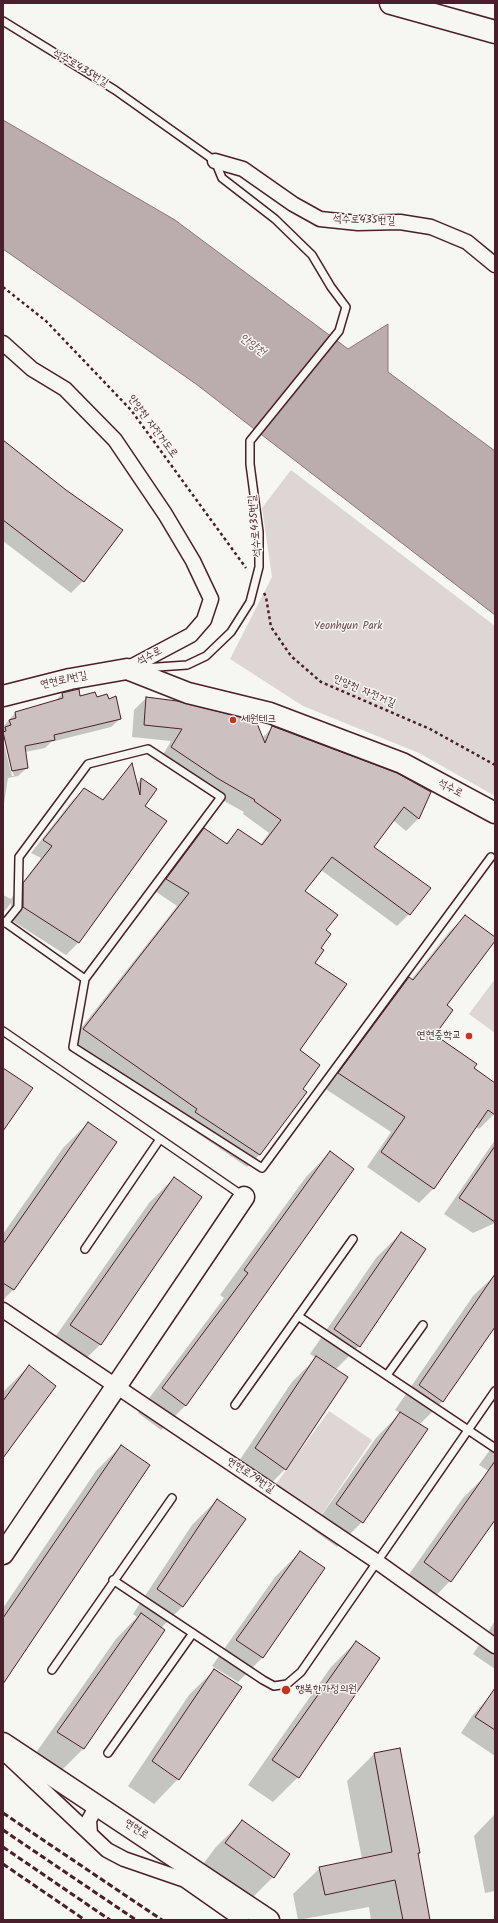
<!DOCTYPE html>
<html>
<head>
<meta charset="utf-8">
<style>
	body { margin:0 }
	#map { position:relative; width:498px; height:1923px; overflow:hidden; background:#f6f6f2; font-family:Kalam,sans-serif }
	canvas { display:block }
	.frame { position:absolute; inset:0; border:4px solid #4a1f2b; pointer-events:none }
</style>
</head>
<body>
<div id="map">
<canvas width="498" height="1923"></canvas>
<div class="frame"></div>
</div>
<script>
const c = document.querySelector('canvas').getContext('2d');
c.lineJoin = 'round';
function fill(path, color) {
  c.fillStyle = color;
  c.fill(path, 'evenodd');
}
function poly(rows) {
  const path = new Path2D();
  for (const r of rows) {
    path.moveTo(r[0], r[1]);
    for (let i = 2; i < r.length; i += 2) path.lineTo(r[i], r[i + 1]);
  }
  return path;
}
function trace(path, color, width, dash) {
  c.strokeStyle = color;
  c.lineWidth = width;
  c.lineCap = dash ? 'butt' : 'round';
  c.setLineDash(dash || []);
  c.stroke(path);
}
function label(font, color, halo, rows, align = 'center') {
  c.font = font + ' Kalam,"Poor Story",sans-serif';
  c.lineWidth = 3;
  c.setLineDash([]);
  c.textBaseline = 'middle';
  c.strokeStyle = halo;
  c.fillStyle = color;
  for (const [text, x, y, turn = 0] of rows) {
    c.save();
    c.translate(x, y);
    c.rotate((+turn || 0) * Math.PI / 180);
    c.textAlign = isNaN(turn) ? turn : align;
    if (halo) c.strokeText(text, 0, 0);
    c.fillText(text, 0, 0);
    c.restore();
  }
}
fill(poly([
	[291,470,495,626,495,796,419,753,303,706,230,659,272,577,262,508],
	[495,979,495,1033,469,1014],
	[329,1411,372,1440,322,1514,276,1484]
]), '#ddd6d5');
const water = poly([
	[3,120,175,220,348,349,388,324,388,372,495,451,495,615,196,384,3,249,3,120]
]);
fill(water, '#bbadae');
trace(water, '#8e747a', 1);
fill(poly([
	[3,441,83,581,71,593,3,541],
	[62,694,96,698,120,719,111,727,51,742,45,748,25,752,27,768,18,776,8,778,3,810,3,740,12,776,14,776,3,733,3,727,15,713,55,701],
	[146,698,262,738,273,727,430,792,418,819,406,831,393,820,372,847,409,914,397,926,321,870,304,891,325,931,313,963,298,1050,302,1089,305,1092,259,1155,247,1167,184,1124,186,1122,71,1041,177,906,155,891,192,841,204,829,225,844,239,831,260,845,269,833,243,814,244,812,204,790,160,760,171,741,132,737,134,710],
	[132,765,136,784,141,779,143,806,166,822,78,943,66,955,11,920,11,903,3,913,3,895,11,899,12,897,41,858,31,853,72,801,84,789,102,800],
	[465,916,495,939,445,1005,433,1035,495,1086,494,1114,479,1129,475,1126,434,1188,419,1203,367,1167,391,1132,324,1088,394,993,409,978,411,980,450,931],
	[88,1123,116,1143,13,1290,3,1300,3,1234,63,1148],
	[495,1140,495,1223,473,1233,444,1214],
	[330,1152,186,1405,161,1430,138,1413,224,1298,220,1295,306,1177],
	[174,1178,201,1197,100,1345,75,1369,46,1350,149,1203],
	[401,1233,359,1346,335,1370,285,1469,261,1494,231,1473,292,1382,316,1358,310,1354,376,1258],
	[495,1275,495,1325,443,1401,419,1425,362,1522,337,1547,312,1529,376,1438,400,1413,395,1410,473,1296],
	[29,1366,3,1456,3,1392],
	[495,1443,495,1475,479,1465],
	[121,1446,3,1682,3,1608,96,1471],
	[488,1473,495,1479,495,1518,450,1581,426,1606,400,1587,463,1498],
	[217,1500,245,1520,182,1607,161,1628,164,1630,83,1749,58,1774,33,1757,116,1639,137,1617,133,1614,192,1525],
	[300,1552,262,1658,238,1682,212,1666,275,1577],
	[495,1621,495,1669,473,1654],
	[356,1642,298,1777,273,1802,248,1785,331,1667],
	[214,1670,178,1779,154,1804,128,1786,189,1695],
	[495,1691,495,1756,461,1733,472,1716],
	[399,1749,429,1920,371,1920,369,1907,298,1920,293,1894,320,1868,362,1859,347,1781,374,1754],
	[495,1814,495,1891,485,1893,474,1836],
	[242,1821,273,1877,246,1904,199,1870,215,1848]
]), '#0003');
const building = poly([
	[3,440,66,490,123,530,84,582,3,520,3,440],
	[79,689,80,696,95,692,97,697,107,694,109,699,116,696,121,719,54,735,55,740,25,746,28,768,12,771,3,732,6,731,5,727,11,725,9,720,16,718,15,712,63,698,62,693,79,689],
	[146,697,177,701,256,721,265,743,272,726,397,773,431,792,419,819,404,807,374,847,431,888,410,915,332,857,305,891,338,915,326,930,331,934,321,948,324,950,315,963,347,984,300,1050,320,1065,303,1089,307,1092,260,1155,195,1112,197,1109,83,1029,189,893,166,879,204,828,227,844,238,829,262,845,281,820,254,801,255,800,217,778,171,747,182,729,144,725,146,697],
	[132,763,140,795,141,778,157,789,145,806,167,821,79,943,23,907,23,883,52,846,43,840,84,788,103,800,132,763],
	[465,915,495,937,495,941,447,1005,453,1010,435,1035,477,1064,474,1068,495,1083,495,1115,488,1110,434,1189,381,1152,405,1117,338,1073,409,977,413,980,465,915],
	[3,1068,33,1088,3,1131,3,1068],
	[88,1122,117,1142,14,1290,3,1283,3,1244,88,1122],
	[495,1146,495,1222,459,1198,495,1146],
	[330,1151,354,1169,186,1406,162,1388,248,1273,244,1270,330,1151],
	[174,1177,202,1197,101,1345,70,1325,174,1177],
	[401,1232,426,1249,360,1347,334,1329,401,1232],
	[495,1274,495,1327,443,1402,419,1385,495,1274],
	[316,1356,348,1377,286,1470,255,1448,316,1356],
	[29,1365,56,1386,3,1458,3,1401,29,1365],
	[400,1412,428,1429,363,1523,336,1504,400,1412],
	[121,1445,150,1465,3,1684,3,1618,121,1445],
	[495,1461,495,1520,451,1582,424,1562,495,1461],
	[217,1499,246,1519,183,1607,157,1589,217,1499],
	[300,1551,325,1568,263,1658,236,1640,300,1551],
	[141,1613,165,1630,84,1749,57,1732,141,1613],
	[356,1641,380,1658,299,1778,272,1760,356,1641],
	[214,1669,242,1687,179,1780,152,1761,214,1669],
	[495,1688,495,1730,475,1717,495,1688],
	[400,1748,420,1853,418,1853,430,1920,403,1920,395,1880,325,1895,319,1867,392,1852,374,1753,400,1748],
	[242,1820,290,1854,274,1878,225,1843,242,1820]
]);
fill(building, '#ccc1c0');
trace(building, '#4a1f2b', 1);
const lane = poly([
	[3,21,115,90,215,161,222,178,275,219,312,255,331,287,346,307,339,331,250,441,250,464,259,532,259,567,250,602,231,632,206,656,187,665,143,668],
	[3,921,85,979,73,1047,262,1168,491,857],
	[5,923,18,907,19,857,88,764,148,749,221,797,85,979],
	[3,1031,243,1196],
	[85,1249,160,1139],
	[298,1316,495,1448],
	[387,1375,423,1325],
	[235,1405,353,1239],
	[113,1580,263,1680,274,1686,287,1684,301,1672,495,1391],
	[52,1670,172,1498],
	[108,1753,193,1633]
]);
const street = poly([
	[215,161,243,169,293,204,320,219,358,223,400,222,431,227,467,242,495,265],
	[3,343,32,369,65,389,115,440,165,514,193,561,211,599,204,620,191,635,127,669],
	[3,1310,376,1561,495,1646],
	[3,1752,107,1850,124,1859,185,1880,242,1920],
	[90,1834,89,1820,94,1811,104,1808]
]);
const secondary = poly([
	[3,696,70,679,127,669,188,693,270,713,402,763,495,813],
	[3,1554,244,1197],
	[3,1743,269,1920]
]);
const highway = poly([
	[391,3,495,32]
]);
trace(lane, '#4a1f2b', 10);
trace(street, '#4a1f2b', 17);
trace(secondary, '#4a1f2b', 23);
trace(highway, '#4a1f2b', 25);
trace(poly([
	[3,287,46,321,131,410,246,568],
	[264,593,266,597,271,627,291,656,321,682,430,729,495,765]
]), '#4a1f2b', 2.5, [3, 3]);
trace(lane, '#f6f6f2', 7);
trace(street, '#f6f6f2', 14);
trace(secondary, '#f6f6f2', 20);
trace(highway, '#f6f6f2', 22);
trace(poly([
	[3,1813,162,1920],
	[3,1830,136,1920],
	[3,1847,110,1920],
	[3,1864,85,1920]
]), '#4a1f2b', 3, [6, 3]);
for (const [x, y, r, color] of [
	[233,720,4,"#c8321e"],
	[469,1036,4,"#c8321e"],
	[286,1690,5,"#c8321e"]
]) {
  const dot = new Path2D();
  dot.arc(x, y, r, 0, 2 * Math.PI);
  c.fillStyle = color;
  c.fill(dot);
  trace(dot, '#f6f6f2', 1.5);
}
label('11px', '#4a1f2b', '#f6f6f2', [
	["석수로435번길",80,69,31],
	["석수로435번길",364,221,2],
	["안양천 자전거도로",152,427,53],
	["석수로435번길",256,526,-95],
	["석수로",150,657,-28],
	["연현로1번길",64,681,-12],
	["안양천 자전거길",364,692,23],
	["석수로",450,789,28],
	["연현로79번길",250,1476,34],
	["연현로",136,1830,34]
]);
label('11px', '#6f4d56', '#f6f6f2', [
	["Yeonhyun Park",348,627]
]);
label('11px', '#4a1f2b', '#f6f6f2', [
	["세원테크",241,720],
	["연현중학교",461,1036,"right"],
	["행복한가정의원",295,1690]
], 'left');
label('italic 12px', '#6c4a52', '#f6f6f2', [
	["안양천",252,346,36]
]);
</script>
</body>
</html>
